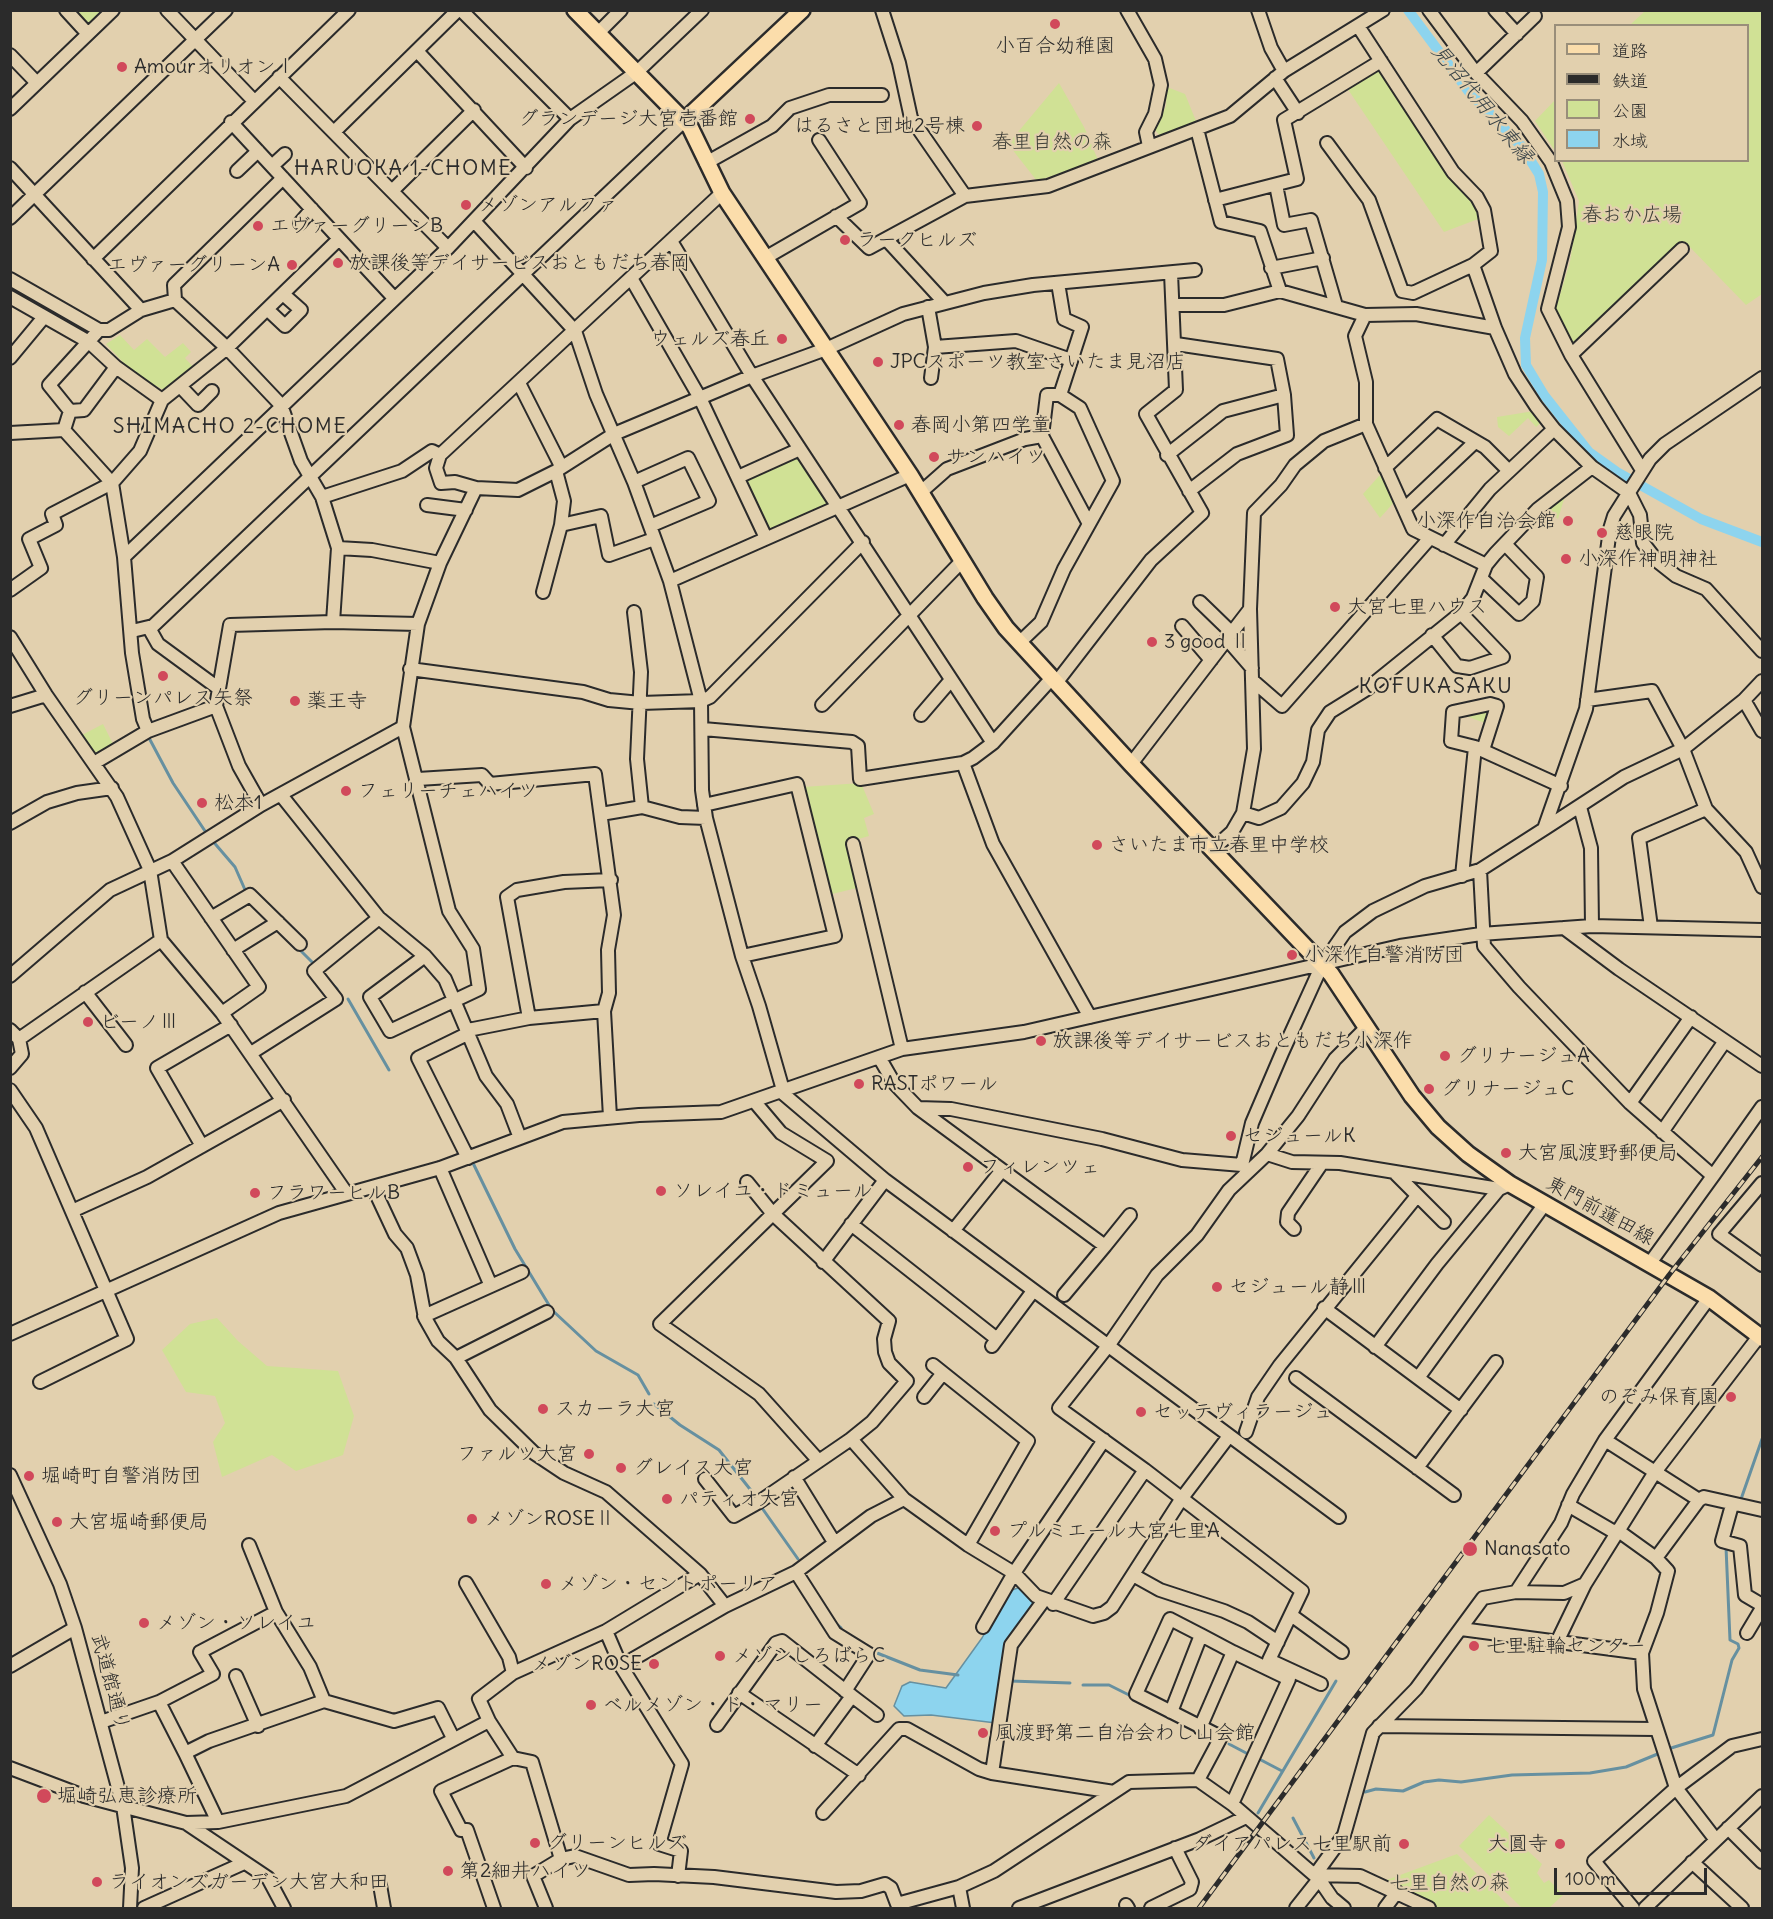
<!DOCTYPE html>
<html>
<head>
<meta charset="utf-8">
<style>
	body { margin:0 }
	#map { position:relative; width:1773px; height:1919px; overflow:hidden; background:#e2d0ae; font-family:Delius,"Klee One",sans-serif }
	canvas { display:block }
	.frame { position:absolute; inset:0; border:12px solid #2b2b2b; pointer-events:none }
	.legend { position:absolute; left:1554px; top:24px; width:195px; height:138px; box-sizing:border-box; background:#e2d0ae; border:2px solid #998e7a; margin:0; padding:8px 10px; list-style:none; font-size:18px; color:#2b2b2b }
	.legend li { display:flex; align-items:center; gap:12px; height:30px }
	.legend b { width:30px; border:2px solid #998e7a }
	.scale { position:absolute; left:1554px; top:1868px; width:153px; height:27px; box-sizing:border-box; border:3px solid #2b2b2b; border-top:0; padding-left:8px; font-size:18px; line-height:21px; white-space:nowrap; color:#2b2b2b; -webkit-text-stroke:4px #e2d0ae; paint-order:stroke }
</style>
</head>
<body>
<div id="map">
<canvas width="1773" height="1919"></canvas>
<div class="frame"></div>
<ul class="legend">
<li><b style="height:8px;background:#fbddab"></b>道路</li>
<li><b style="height:8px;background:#2b2b2b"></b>鉄道</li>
<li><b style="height:16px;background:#d0e195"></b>公園</li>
<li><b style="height:16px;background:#8dd4ee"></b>水域</li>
</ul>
<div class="scale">100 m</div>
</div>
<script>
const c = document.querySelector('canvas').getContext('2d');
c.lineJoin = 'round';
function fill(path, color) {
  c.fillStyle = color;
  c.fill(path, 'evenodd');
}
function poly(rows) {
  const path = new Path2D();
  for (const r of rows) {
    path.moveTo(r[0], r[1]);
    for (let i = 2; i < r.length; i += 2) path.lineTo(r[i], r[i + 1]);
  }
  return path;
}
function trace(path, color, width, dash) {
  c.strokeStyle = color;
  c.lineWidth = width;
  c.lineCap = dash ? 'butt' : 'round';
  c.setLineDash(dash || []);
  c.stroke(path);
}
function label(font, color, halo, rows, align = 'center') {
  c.font = font + ' Delius,"Klee One",sans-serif';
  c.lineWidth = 4.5;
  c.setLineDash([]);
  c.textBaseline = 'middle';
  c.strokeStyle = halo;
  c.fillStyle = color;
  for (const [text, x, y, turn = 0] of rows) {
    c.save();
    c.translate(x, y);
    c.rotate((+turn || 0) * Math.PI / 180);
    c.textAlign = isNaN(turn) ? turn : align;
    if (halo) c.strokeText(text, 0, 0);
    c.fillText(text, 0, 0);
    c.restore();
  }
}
fill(poly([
	[73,11,103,11,87,25],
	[1645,11,1762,11,1762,294,1746,305,1685,242,1575,346,1555,311,1570,262,1579,201,1562,161,1748,160,1748,26,1630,25],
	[1382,69,1460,179,1486,216,1444,232,1347,88],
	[1059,83,1084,127,1098,160,1037,181,1008,144],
	[1167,87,1185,94,1196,121,1161,137,1155,130,1166,106],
	[1555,100,1555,151,1535,121],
	[120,335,134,350,147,339,165,357,183,343,191,352,185,358,195,369,170,389,164,390,135,375,106,344],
	[1534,411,1542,422,1536,427,1528,418,1509,436,1498,427,1497,417],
	[798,456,828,503,770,529,747,479],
	[1379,476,1384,476,1396,500,1380,518,1363,494],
	[1565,496,1558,519,1549,510],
	[1490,707,1488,724,1460,714],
	[103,724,113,744,95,753,82,735],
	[861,783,874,814,864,818,869,836,848,842,861,887,832,894,803,787],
	[217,1318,238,1341,267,1366,338,1371,354,1416,343,1455,296,1471,272,1455,222,1477,213,1442,225,1423,215,1396,186,1392,162,1350,190,1324],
	[1489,1815,1542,1864,1537,1873,1544,1883,1549,1880,1563,1895,1549,1908,1522,1908,1459,1846],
	[1457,1854,1511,1908,1436,1908,1384,1881]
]), '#d0e195');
const water = poly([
	[1021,1587,1037,1599,1010,1644,1000,1677,996,1723,931,1715,904,1716,894,1706,902,1686,910,1682,946,1688,982,1638,1009,1591,1021,1587]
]);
fill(water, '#8dd4ee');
trace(water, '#6690a0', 1.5);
trace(poly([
	[10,289,33,303],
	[148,736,173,783,207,834],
	[211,839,235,867,246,892],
	[299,949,315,965],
	[328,980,337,989],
	[348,999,389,1070],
	[472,1161,515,1249,552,1310,596,1351,638,1375,649,1394],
	[654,1404,680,1425,719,1450,757,1498],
	[1740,1502,1762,1439],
	[762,1508,798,1559],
	[834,1622,841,1628],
	[877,1653,920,1670,958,1675],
	[1010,1681,1070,1683],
	[1083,1685,1109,1685,1133,1697],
	[1229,1744,1248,1754],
	[1668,1749,1713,1735,1732,1660,1739,1648,1738,1644,1730,1640,1726,1547],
	[1261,1760,1282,1771],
	[1365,1792,1376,1789,1403,1791,1424,1782,1439,1780,1461,1782,1512,1775,1590,1773,1626,1767,1660,1753],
	[1258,1813,1336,1681],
	[1293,1818,1314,1858]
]), '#6690a0', 3);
trace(poly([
	[1408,10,1469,92,1522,147,1539,174,1543,192,1542,260,1525,338,1526,365,1544,395,1589,452,1617,472,1701,519,1762,542]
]), '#8dd4ee', 10);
const minor = poly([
	[66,10,88,34],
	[167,10,254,101],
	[461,10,570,119],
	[882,10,899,63,911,118,965,196],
	[1127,10,1155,59,1161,85,1155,114,1146,132,1149,146],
	[1258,10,1271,48,1284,71],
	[1429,10,1476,73,1522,121,1551,162,1567,201,1569,227,1548,309,1571,355,1642,470],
	[1495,10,1517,34],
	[598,33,621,10],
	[417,51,526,168],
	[10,55,37,83],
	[1476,73,1535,16],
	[279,77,448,248],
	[1275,78,1298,113],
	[10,109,113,10],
	[231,122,394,298],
	[1197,129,1221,222,1260,231,1280,291],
	[334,132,458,10],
	[1327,143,1369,200,1402,291,1413,293,1473,265,1491,251,1484,210,1477,197,1453,172,1358,26],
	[706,163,772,126,790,108,829,95,882,95],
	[272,166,285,154],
	[10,168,141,310],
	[237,171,258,151],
	[1276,185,1284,225,1311,220,1336,306],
	[392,191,474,110],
	[1215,200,1297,179,1284,120,1381,61],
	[836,216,869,248,965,196,1048,186,1230,116,1284,71,1383,10],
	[10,218,226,10],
	[474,221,575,331,596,394,634,482,670,581,701,701,702,790,706,818,742,956,759,1006,783,1090],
	[300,223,312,209],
	[887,240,944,302],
	[671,241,752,376,993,743],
	[765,258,860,203,819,140],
	[93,259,349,10],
	[1473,265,1495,328,1515,374,1536,406,1554,429,1592,467,1629,493,1640,515,1643,543,1657,561,1676,576,1706,589,1762,651],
	[1271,268,1323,258],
	[631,278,700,398,766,538],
	[10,279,99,330],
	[1058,283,1064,319,1082,327,1060,395],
	[10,297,89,342,116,367,162,400],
	[175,300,174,285,283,178],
	[1173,305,1224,305,1280,291,1365,315,1416,314,1495,328],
	[928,307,935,347,931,378],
	[267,309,285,326,301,310,283,294],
	[1365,315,1355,336,1366,382,1366,424,1413,529,1486,565],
	[1176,344,1277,359,1284,395,1287,435,1237,454,1189,491],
	[935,347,1016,341,1071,360],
	[1571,355,1682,249],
	[10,358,44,317],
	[519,383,561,466],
	[180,386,198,405,212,391],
	[70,411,84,410,116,367],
	[64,430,70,411,49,385,99,330,109,330,141,310,175,300,227,348,281,405,301,461,322,497,402,471,432,451,440,455,722,193],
	[10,433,64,430,112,483,124,557,132,653,143,719,148,731],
	[440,455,436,468,441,483,455,482,476,488,518,490,556,471,614,434,752,376,826,349,903,314,984,293,1033,285,1195,270],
	[1167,455,1223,411,1284,395],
	[1385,468,1437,419,1485,447,1509,471],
	[738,477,800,449],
	[634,482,688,458,709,501,650,526],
	[921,492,947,469,1025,439,1042,436,1089,524],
	[322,497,338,548,333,622],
	[427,505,466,510],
	[1404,509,1475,442],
	[561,525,601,516,609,555,654,539],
	[1444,545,1490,489,1554,429],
	[338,548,372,550,440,563],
	[124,557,448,248,570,119,637,72,702,10],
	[1481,578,1519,614,1533,601,1537,577,1506,545],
	[670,581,910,475],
	[10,590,41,568,29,539,56,525,52,514,112,483,140,451,162,400,227,348,339,239],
	[543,592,561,525,564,501,556,471],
	[1200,602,1232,633],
	[634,612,641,672,637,759,642,807],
	[1182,626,1211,660],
	[149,628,158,644,218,688],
	[132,631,153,626,685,120],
	[1432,635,1457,666,1470,668,1503,657,1461,613],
	[10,637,46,695,117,797,150,870,161,940,222,1013,347,1194],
	[1227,639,1252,668],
	[1019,643,1041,622,1064,569,1113,481,1080,408,1060,395,1047,395,1042,436],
	[410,669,583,692,609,700,641,703,701,701,710,697,863,542],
	[1252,680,1282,706,1430,538],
	[1056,683,1151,560,1202,513,1146,414,1176,390,1171,273],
	[1587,700,1652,691,1683,749,1706,809,1746,852,1762,887],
	[1744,700,1762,731],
	[822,705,962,561],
	[10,706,46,695],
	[921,715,951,680],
	[703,729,852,742,858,746,860,779,963,763,973,758,993,743,1052,678],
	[1483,750,1497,706,1490,704,1453,712,1451,741,1475,747,1561,786],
	[94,763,148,731,216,706],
	[963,763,993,844,1090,1017],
	[1131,764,1250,609],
	[418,779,482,775,490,784,595,774,614,915,608,950,609,993,604,1011,610,1117],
	[281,795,379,918,425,956,445,979,486,1076,507,1104,520,1138],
	[261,805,239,766,216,706,230,625,333,622,418,624],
	[704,805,797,784,835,936,742,956],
	[1580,807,1591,848,1592,926],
	[1243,813,1259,818,1281,808,1303,783,1313,762,1318,730,1330,712,1367,689,1461,613,1473,598,1486,565,1495,554,1538,509,1592,467],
	[601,814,642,807,680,817,706,818],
	[10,823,47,802,77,793,112,788],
	[1544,829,1624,777,1683,749,1744,700,1762,681],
	[853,844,902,1049],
	[1212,850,1232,832,1243,813,1254,749,1250,609,1254,513,1281,485,1295,465,1324,441,1366,424],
	[172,861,259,987,222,1013],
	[1480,870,1484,946,1519,987,1630,1103,1713,1176,1762,1107],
	[1462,876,1475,747],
	[211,918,250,895,300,944],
	[1651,927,1639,838,1706,809],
	[1564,928,1619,969,1762,1066],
	[233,950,278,922],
	[425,956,370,997,390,1031,479,989,473,949,449,911,403,727,418,624,440,563,476,488],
	[10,976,110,890,172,861,261,805,403,727],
	[85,992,126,1045],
	[529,1018,507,897,517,890,564,882,611,880],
	[10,1030,19,1039,22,1054,10,1068],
	[468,1030,529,1018,604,1011],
	[19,1039,161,940],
	[251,1053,336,999,314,971,379,918],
	[879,1057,894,1083,918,1108,1105,1246,1130,1215],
	[10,1090,36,1128,127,1339,40,1382],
	[780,1091,885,1180,1339,1517],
	[754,1101,781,1133,827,1161,660,1324,759,1394,818,1460],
	[1630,1103,1691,1017],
	[918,1108,951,1109,1102,1139,1182,1160,1242,1165,1248,1171],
	[1662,1132,1725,1041],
	[202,1146,157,1068,231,1025],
	[1267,1154,1292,1162,1340,1163,1499,1189,1510,1184],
	[468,1158,418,1058,469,1033],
	[1242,1165,1252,1123,1282,1053,1322,965,1345,932,1373,911,1425,886,1480,870,1544,829,1586,709,1610,529,1614,516,1650,459,1665,444,1762,378],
	[440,1168,491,1286],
	[1394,1172,1444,1222],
	[747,1182,773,1214,889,1321,884,1339,885,1352,889,1363,907,1381,872,1422,851,1439],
	[1762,1183,1719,1234,1762,1265],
	[373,1187,395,1234,407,1248,417,1275,425,1318,438,1341,456,1358,490,1410,534,1453,564,1473,606,1492,700,1574,725,1606],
	[72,1211,147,1177,284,1100],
	[851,1224,997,1339],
	[1294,1229,1287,1222,1288,1213,1322,1163],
	[953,1231,1002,1170],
	[823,1262,885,1180],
	[1650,1263,1713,1176],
	[1064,1295,1105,1246],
	[1324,1308,1461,1410],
	[424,1316,522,1272],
	[10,1334,279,1213,440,1168,563,1122,639,1115,721,1112,902,1049,1024,1032,1400,946,1481,934,1592,926,1762,930],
	[992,1346,1033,1291],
	[1375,1347,1437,1264,1499,1189],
	[456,1358,547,1312],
	[933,1365,1028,1441,968,1545],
	[1296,1378,1454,1495],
	[1418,1378,1544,1205],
	[924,1397,943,1373],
	[1246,1432,1258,1397,1280,1365,1417,1196],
	[1104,1440,1014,1573,1036,1596,1093,1616,1104,1613,1112,1607,1182,1498,1229,1436],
	[1605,1440,1699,1500,1704,1497,1762,1510],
	[1417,1468,1496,1362],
	[1145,1470,1059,1408,1108,1346,1157,1275,1197,1235,1229,1190,1267,1154,1298,1116,1335,1059,1367,1027],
	[10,1475,60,1584,75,1628,123,1806,132,1868,130,1908],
	[794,1477,834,1542],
	[705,1479,734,1516,759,1502,851,1439,904,1499,968,1545,1014,1573,983,1627],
	[1568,1505,1616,1533],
	[1732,1505,1722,1541,1740,1546,1745,1595,1762,1605],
	[1617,1530,1656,1558,1668,1571,1657,1613,1642,1653,1644,1689,1676,1788,1716,1840],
	[249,1545,276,1612,310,1667,324,1701,394,1721,438,1708,453,1738],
	[1656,1558,1699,1500],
	[796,1572,835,1633,869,1654,845,1691],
	[1133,1575,1160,1590,1224,1611,1248,1622,1278,1642],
	[1516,1592,1561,1523,1573,1494,1605,1440,1709,1298],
	[1053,1604,1145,1470,1302,1591,1269,1660,1321,1684],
	[1291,1615,1342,1652],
	[1461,1629,1642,1653],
	[606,1631,621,1666,682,1764,659,1844,681,1851,678,1876],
	[1747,1633,1762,1608],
	[1557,1642,1585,1584],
	[10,1666,75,1628],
	[621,1666,725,1606,796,1572,871,1516,904,1499],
	[513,1673,606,1631,700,1574],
	[236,1676,258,1726],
	[739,1693,859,1775],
	[852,1696,877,1715],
	[159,1702,185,1753],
	[1171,1712,1201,1635,1233,1652,1200,1728],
	[489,1721,513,1758,532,1762,561,1859],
	[101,1722,159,1702,213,1674,200,1652,276,1612],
	[717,1725,776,1643,782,1641,852,1696,815,1746],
	[1379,1726,1655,1729],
	[10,1768,84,1796,186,1823,218,1822,346,1796,489,1721,479,1699,513,1673,509,1657,466,1583],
	[992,1773,1011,1645,1044,1600],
	[1198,1780,1221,1737,1136,1694,1170,1619,1201,1635],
	[1232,1804,1289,1679,1233,1652],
	[823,1813,899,1729,907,1729,979,1769,992,1773,1114,1792],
	[218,1822,185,1753,209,1741,324,1701],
	[186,1823,268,1878,284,1908],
	[1728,1828,1762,1862],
	[1692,1862,1742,1908],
	[1315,1875,1344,1835,1373,1733,1416,1689,1483,1598,1516,1592,1564,1593,1585,1584,1655,1472,1760,1335],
	[1315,1875,1360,1876,1429,1908],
	[380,1885,384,1908],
	[959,1887,963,1908],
	[1126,1905,1128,1908],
	[144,1908,244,1863],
	[494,1908,467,1830,461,1830,441,1791,513,1758],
	[546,1908,533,1876,561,1859,575,1856,629,1875,654,1874,714,1877,836,1892,861,1891,885,1884,891,1888,897,1904,959,1887,994,1871,1129,1782,1198,1780,1232,1804,1319,1879,1332,1898,1344,1908],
	[1019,1908,1200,1839,1246,1817],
	[1151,1908,1190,1889,1192,1882,1175,1848],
	[1296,1908,1319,1879],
	[1385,1908,1397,1892],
	[1633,1908,1594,1861,1676,1788,1732,1746,1762,1739],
	[1645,1908,1762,1796]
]);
const major = poly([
	[575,10,690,127,722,193,910,475,985,598,1006,628,1131,764,1331,974,1412,1096,1438,1127,1468,1154,1510,1184,1709,1298,1762,1338],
	[685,120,802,10]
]);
trace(minor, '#2b2b2b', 16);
trace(major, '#2b2b2b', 20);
trace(minor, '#e2d0ae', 12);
trace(major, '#fbddab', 15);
const rail = poly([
	[1199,1908,1669,1275,1762,1157]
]);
trace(rail, '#2b2b2b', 5);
trace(rail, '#e2d0ae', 3, [9]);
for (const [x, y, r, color] of [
	[1055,24,6,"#d1495b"],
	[122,67,6,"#d1495b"],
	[750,119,6,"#d1495b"],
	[977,126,6,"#d1495b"],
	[466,205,6,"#d1495b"],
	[258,226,6,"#d1495b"],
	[845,240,6,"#d1495b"],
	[338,263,6,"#d1495b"],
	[292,265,6,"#d1495b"],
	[782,339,6,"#d1495b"],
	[878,362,6,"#d1495b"],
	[899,425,6,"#d1495b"],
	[934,457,6,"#d1495b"],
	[1568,521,6,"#d1495b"],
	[1602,533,6,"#d1495b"],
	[1566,559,6,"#d1495b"],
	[1335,607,6,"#d1495b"],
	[1152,642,6,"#d1495b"],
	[163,676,6,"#d1495b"],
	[295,701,6,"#d1495b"],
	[346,791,6,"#d1495b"],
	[202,803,6,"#d1495b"],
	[1097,845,6,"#d1495b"],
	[1292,955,6,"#d1495b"],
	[88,1022,6,"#d1495b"],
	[1041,1041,6,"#d1495b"],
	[1445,1056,6,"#d1495b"],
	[859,1084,6,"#d1495b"],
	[1429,1089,6,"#d1495b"],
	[1231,1136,6,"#d1495b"],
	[1506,1153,6,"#d1495b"],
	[968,1167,6,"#d1495b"],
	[661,1191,6,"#d1495b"],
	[255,1193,6,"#d1495b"],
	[1217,1287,6,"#d1495b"],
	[1731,1397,6,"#d1495b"],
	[543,1409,6,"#d1495b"],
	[1141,1412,6,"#d1495b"],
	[589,1454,6,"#d1495b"],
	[621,1468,6,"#d1495b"],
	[29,1476,6,"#d1495b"],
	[667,1499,6,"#d1495b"],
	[472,1519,6,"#d1495b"],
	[57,1522,6,"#d1495b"],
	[995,1531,6,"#d1495b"],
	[1470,1549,8,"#d1495b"],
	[546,1584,6,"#d1495b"],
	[144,1623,6,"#d1495b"],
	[1474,1646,6,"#d1495b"],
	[720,1656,6,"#d1495b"],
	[654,1664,6,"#d1495b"],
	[591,1705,6,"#d1495b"],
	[983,1733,6,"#d1495b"],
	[44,1796,8,"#d1495b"],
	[535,1843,6,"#d1495b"],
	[1404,1844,6,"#d1495b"],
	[1560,1844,6,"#d1495b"],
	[448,1871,6,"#d1495b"],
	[97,1882,6,"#d1495b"]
]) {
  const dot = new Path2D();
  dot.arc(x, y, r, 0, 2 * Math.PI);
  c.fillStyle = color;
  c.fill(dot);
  trace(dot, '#e2d0ae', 2);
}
label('20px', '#2b2b2b', '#e2d0ae', [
	["小百合幼稚園",1055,46,"center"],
	["AmourオリオンⅠ",134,67],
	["グランデージ大宮壱番館",738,119,"right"],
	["はるさと団地2号棟",965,126,"right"],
	["メゾンアルファ",478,205],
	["エヴァーグリーンB",270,226],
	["ラークヒルズ",857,240],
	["放課後等デイサービスおともだち春岡",350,263],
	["エヴァーグリーンA",280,265,"right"],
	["ウェルズ春丘",770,339,"right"],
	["JPCスポーツ教室さいたま見沼店",890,362],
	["春岡小第四学童",911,425],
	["サンハイツ",946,457],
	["小深作自治会館",1556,521,"right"],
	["慈眼院",1614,533],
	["小深作神明神社",1578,559],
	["大宮七里ハウス",1347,607],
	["3 good Ⅱ",1164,642],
	["グリーンパレス矢祭",163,698,"center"],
	["薬王寺",307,701],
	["フェリーチェハイツ",358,791],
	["松本1",214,803],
	["さいたま市立春里中学校",1109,845],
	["小深作自警消防団",1304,955],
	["ビーノⅢ",100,1022],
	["放課後等デイサービスおともだち小深作",1053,1041],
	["グリナージュA",1457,1056],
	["RASTポワール",871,1084],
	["グリナージュC",1441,1089],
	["セジュールK",1243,1136],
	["大宮風渡野郵便局",1518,1153],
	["フィレンツェ",980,1167],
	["ソレイユ・ドミュール",673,1191],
	["フラワーヒルB",267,1193],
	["セジュール静Ⅲ",1229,1287],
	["のぞみ保育園",1719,1397,"right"],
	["スカーラ大宮",555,1409],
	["セッテヴィラージュ",1153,1412],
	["ファルツ大宮",577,1454,"right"],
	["グレイス大宮",633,1468],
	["堀崎町自警消防団",41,1476],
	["パティオ大宮",679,1499],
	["メゾンROSEⅡ",484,1519],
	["大宮堀崎郵便局",69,1522],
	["プルミエール大宮七里A",1007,1531],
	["Nanasato",1484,1549],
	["メゾン・セントポーリア",558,1584],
	["メゾン・ソレイユ",156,1623],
	["七里駐輪センター",1486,1646],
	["メゾンしろばらC",732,1656],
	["メゾンROSE",642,1664,"right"],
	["ベルメゾン・ド・マリー",603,1705],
	["風渡野第二自治会わし山会館",995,1733],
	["堀崎弘恵診療所",57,1796],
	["グリーンヒルズ",547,1843],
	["ダイアパレス七里駅前",1392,1844,"right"],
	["大圓寺",1548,1844,"right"],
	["第2細井ハイツ",460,1871],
	["ライオンズガーデン大宮大和田",109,1882]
], 'left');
label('20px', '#3c3d36', '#e2d0ae', [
	["春里自然の森",1052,142],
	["春おか広場",1632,215],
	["七里自然の森",1449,1883]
]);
label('20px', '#2b2b2b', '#e2d0ae', [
	["東門前蓮田線",1600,1211,29],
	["武道館通り",110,1682,75]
]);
label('italic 21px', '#3a4448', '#e2d0ae', [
	["見沼代用水東縁",1482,104,51]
]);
c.letterSpacing = '1.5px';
label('21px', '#2b2b2b', '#e2d0ae', [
	["HARUOKA 1-CHOME",403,169],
	["SHIMACHO 2-CHOME",230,427]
]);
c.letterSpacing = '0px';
c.letterSpacing = '1.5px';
label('22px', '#2b2b2b', '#e2d0ae', [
	["KOFUKASAKU",1436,687]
]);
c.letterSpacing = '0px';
</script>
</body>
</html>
